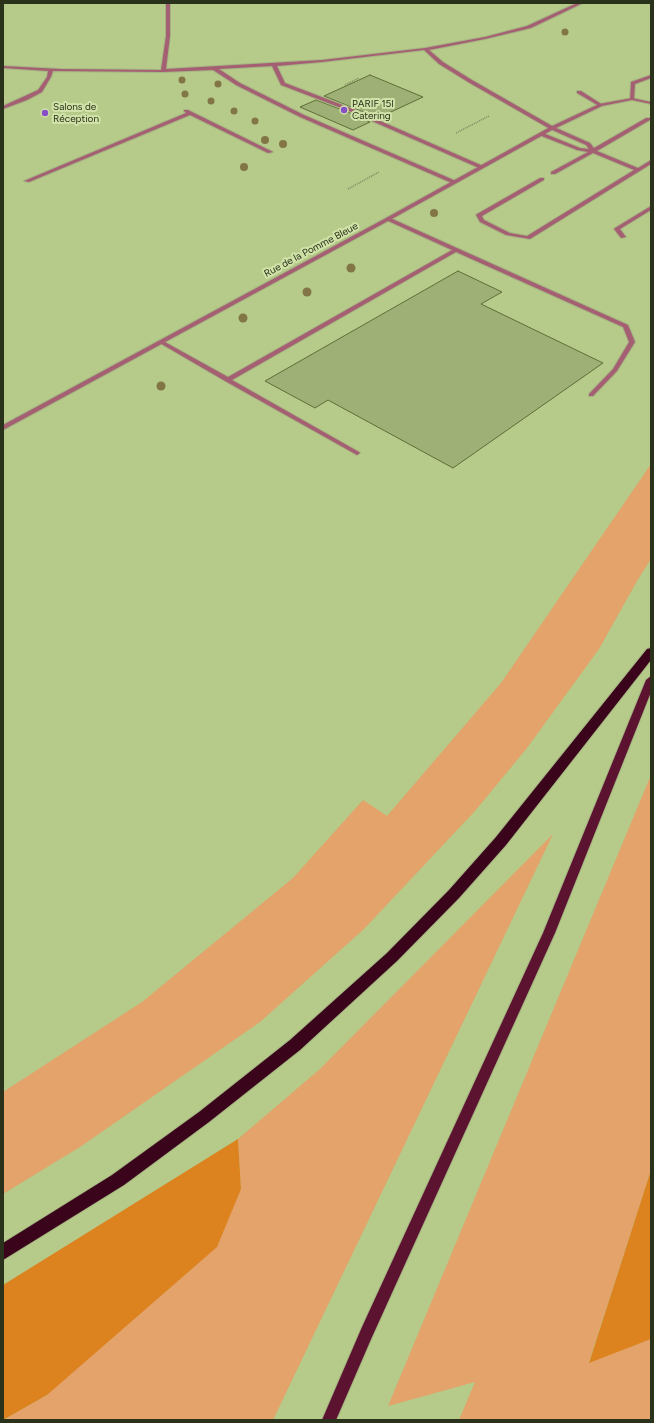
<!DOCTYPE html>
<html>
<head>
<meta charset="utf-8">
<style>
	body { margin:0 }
	#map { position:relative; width:654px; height:1423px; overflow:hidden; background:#c4d59c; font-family:Figtree,sans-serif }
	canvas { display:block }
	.frame { position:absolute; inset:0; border:4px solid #2b321b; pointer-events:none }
</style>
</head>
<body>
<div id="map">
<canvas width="654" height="1423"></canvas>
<div class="frame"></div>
</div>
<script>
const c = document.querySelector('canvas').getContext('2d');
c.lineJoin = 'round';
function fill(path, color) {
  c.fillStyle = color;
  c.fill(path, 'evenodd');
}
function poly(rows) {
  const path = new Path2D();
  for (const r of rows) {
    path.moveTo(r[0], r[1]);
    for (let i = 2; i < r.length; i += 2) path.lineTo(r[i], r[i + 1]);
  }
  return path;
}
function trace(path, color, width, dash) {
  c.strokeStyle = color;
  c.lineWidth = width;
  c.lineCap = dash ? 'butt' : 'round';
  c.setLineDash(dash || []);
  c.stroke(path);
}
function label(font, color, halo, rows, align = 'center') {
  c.font = font + ' Figtree,sans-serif';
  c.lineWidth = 4;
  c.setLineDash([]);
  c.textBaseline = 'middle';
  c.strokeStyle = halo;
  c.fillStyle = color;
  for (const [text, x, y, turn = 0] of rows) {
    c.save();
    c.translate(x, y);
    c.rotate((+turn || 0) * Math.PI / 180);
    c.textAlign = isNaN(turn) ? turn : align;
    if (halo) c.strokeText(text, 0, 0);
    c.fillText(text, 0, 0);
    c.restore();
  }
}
fill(poly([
	[3,3,651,3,651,1420,3,1420]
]), '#b6ca89');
fill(poly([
	[651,464,651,559,637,581,599,649,527,748,475,811,364,929,260,1022,80,1147,3,1194,3,1092,142,1002,293,878,363,800,387,816,501,683],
	[651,775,651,1170,589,1362,651,1339,651,1420,459,1420,475,1382,388,1406],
	[553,834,273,1420,3,1420,47,1395,241,1189,238,1139,320,1069]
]), '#e3a36b');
fill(poly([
	[238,1139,241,1189,217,1247,47,1395,3,1420,3,1285],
	[651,1170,651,1339,589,1363]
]), '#dc8320');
const building = poly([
	[370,75,423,97,378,118,324,96,370,75],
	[316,100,348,112,370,122,353,130,300,107,316,100],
	[458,271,502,292,481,304,603,363,453,468,328,400,315,408,265,381,458,271]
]);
fill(building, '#9fb077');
trace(building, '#5f6e38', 1);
const lane = poly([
	[166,3,170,3,170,36,166,69,322,60,425,48,485,37,527,26,577,3,583,3,531,28,485,39,429,50,443,62,472,80,554,127,590,143,594,148,646,118,650,118,650,120,597,151,638,168,651,160,651,164,530,239,506,235,480,222,476,215,477,214,540,178,544,178,544,180,482,216,484,220,510,233,527,236,634,170,593,153,555,174,551,174,551,172,588,152,577,150,539,135,539,133,543,133,580,148,589,149,586,145,550,129,468,82,439,64,424,50,322,62,277,66,285,83,353,109,483,166,483,168,479,168,349,111,281,85,272,66,219,69,240,83,304,115,456,181,457,182,454,184,300,117,236,85,213,70,163,72,53,71,51,77,42,92,27,100,3,109,3,106,38,90,47,77,48,71,3,68,3,66,61,69,161,70,166,36,166,3],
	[651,75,651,78,635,84,634,99,630,100,631,82,651,75],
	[577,91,581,91,603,105,599,106,577,93,577,91],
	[184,110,188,110,273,152,268,153,190,115,29,182,24,181,186,113,184,111,184,110],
	[651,206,651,210,620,229,626,237,621,238,614,229,615,228,651,206],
	[388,217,628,325,635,342,617,371,593,396,589,396,589,394,613,369,629,342,623,327,456,252,232,380,359,452,360,453,357,455,225,381,158,342,159,341,163,341,228,377,452,250,386,220,385,219,388,217]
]);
const street = poly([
	[632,98,651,102,651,104,632,100,602,106,554,129,390,220,3,430,3,425,386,218,550,127,599,104,632,98]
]);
const primary = poly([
	[651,676,651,692,555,933,372,1337,336,1420,322,1420,362,1327,543,933,646,680,651,676]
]);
const highway = poly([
	[651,648,651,660,506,845,459,898,397,961,300,1050,209,1122,124,1185,3,1260,3,1243,112,1175,199,1112,290,1040,387,953,449,890,496,837,647,649,651,648]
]);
trace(lane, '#a5b482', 2);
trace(street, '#a5b482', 2);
trace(primary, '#a5b482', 2);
trace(highway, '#a5b482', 2);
trace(poly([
	[345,85,359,78],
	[456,133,489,116],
	[348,189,379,172]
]), '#7d8960', 1.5, [1, 1]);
fill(lane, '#a55f73');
fill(street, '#a55f73');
fill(primary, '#5c132f');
fill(highway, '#3a051a');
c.fillStyle = '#827647';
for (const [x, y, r] of [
	[565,32,3.5],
	[182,80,3.5],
	[218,84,3.5],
	[185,94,3.5],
	[211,101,3.5],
	[234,111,3.5],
	[255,121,3.5],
	[265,140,4],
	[283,144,4],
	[244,167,4],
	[434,213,4],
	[351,268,4.5],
	[307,292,4.5],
	[243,318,4.5],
	[161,386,4.5]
]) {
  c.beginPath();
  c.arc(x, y, r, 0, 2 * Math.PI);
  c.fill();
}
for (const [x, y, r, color] of [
	[344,110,4,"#8750c7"],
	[45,113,4,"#8750c7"]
]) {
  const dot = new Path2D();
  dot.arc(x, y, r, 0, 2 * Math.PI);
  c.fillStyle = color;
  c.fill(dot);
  trace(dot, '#d1e3a8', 1.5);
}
label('10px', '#2b321b', '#d1e3a8', [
	["PARIF 15I",352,104],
	["Catering",352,116],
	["Salons de",53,107],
	["Réception",53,119]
], 'left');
label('10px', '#2b321b', '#d1e3a8', [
	["Rue de la Pomme Bleue",311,250,-28]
]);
</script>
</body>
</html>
